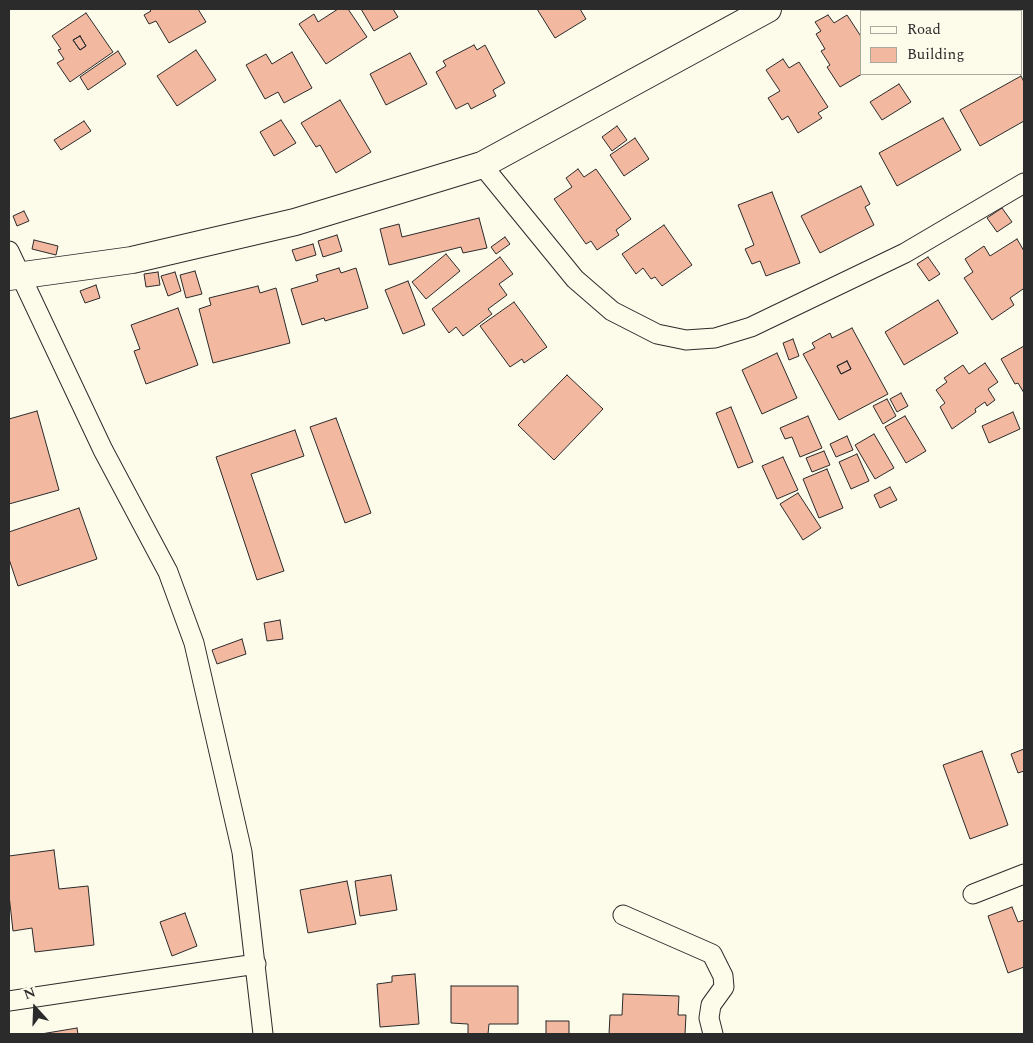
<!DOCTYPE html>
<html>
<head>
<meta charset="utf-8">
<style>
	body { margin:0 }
	#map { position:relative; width:1033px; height:1043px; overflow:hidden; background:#fdfbea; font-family:Spectral,serif }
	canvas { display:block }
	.frame { position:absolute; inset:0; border:10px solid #2b2b2b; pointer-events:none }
	.legend { position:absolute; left:860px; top:10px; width:162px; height:65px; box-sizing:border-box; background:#fdfbea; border:1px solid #a9a89e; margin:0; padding:6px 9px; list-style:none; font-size:15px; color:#2b2b2b }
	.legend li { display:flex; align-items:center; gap:10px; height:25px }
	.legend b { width:25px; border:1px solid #a9a89e }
	.north { position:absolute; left:10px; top:983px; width:50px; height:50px; -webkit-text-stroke:4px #fdfbea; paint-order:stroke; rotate:340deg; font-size:14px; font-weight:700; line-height:20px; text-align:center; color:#2b2b2b }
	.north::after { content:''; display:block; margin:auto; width:18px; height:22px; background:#2b2b2b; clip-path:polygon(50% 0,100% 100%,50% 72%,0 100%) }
</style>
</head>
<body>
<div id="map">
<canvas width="1033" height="1043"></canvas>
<div class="frame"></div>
<ul class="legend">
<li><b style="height:6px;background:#fdfbea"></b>Road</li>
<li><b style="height:14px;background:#f2b8a0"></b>Building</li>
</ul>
<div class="north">N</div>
</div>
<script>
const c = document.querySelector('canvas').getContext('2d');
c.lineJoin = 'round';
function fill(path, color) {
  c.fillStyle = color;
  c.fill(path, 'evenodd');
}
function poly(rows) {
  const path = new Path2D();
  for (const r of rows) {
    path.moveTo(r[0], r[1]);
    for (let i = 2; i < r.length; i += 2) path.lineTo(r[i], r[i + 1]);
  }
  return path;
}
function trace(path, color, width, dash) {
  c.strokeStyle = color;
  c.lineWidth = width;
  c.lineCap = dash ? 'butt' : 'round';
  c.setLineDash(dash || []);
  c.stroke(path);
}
const building = poly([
	[149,9,198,9,206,22,169,43,156,21,149,24,144,15,151,11,149,9],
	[338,9,348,9,367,37,326,64,299,24,314,14,318,22,338,9],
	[361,9,393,9,398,17,374,31,361,9],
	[537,9,580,9,586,19,555,38,537,9],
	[897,9,985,9,981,11,899,11,897,9],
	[86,13,113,52,70,82,57,63,64,59,58,50,61,49,52,36,86,13],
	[80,36,86,46,80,50,73,40,80,36],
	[828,15,834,23,847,15,862,38,862,74,840,87,827,67,830,65,821,51,825,49,816,34,821,31,815,22,828,15],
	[80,36,86,46,80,50,73,40,80,36],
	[474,45,477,50,485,45,505,83,493,90,496,96,471,109,468,103,456,109,436,72,446,66,443,61,474,45],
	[196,50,216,80,177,106,157,76,196,50],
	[118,51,126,64,88,90,80,77,118,51],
	[292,52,312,88,284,103,278,92,265,99,246,65,266,54,272,64,292,52],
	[410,53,427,84,386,105,370,74,410,53],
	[783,59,789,68,799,62,828,107,818,113,822,118,798,133,788,116,782,120,768,98,780,91,766,70,783,59],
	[1021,76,1024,82,1024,121,980,146,960,110,1021,76],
	[899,84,911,102,882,120,870,102,899,84],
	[340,100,371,152,336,173,320,145,316,147,301,123,340,100],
	[943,118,961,150,897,186,879,153,943,118],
	[281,120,296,143,274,156,260,132,281,120],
	[84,121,91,131,61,150,54,140,84,121],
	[617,126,627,140,612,151,602,137,617,126],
	[635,138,649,159,624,176,610,155,635,138],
	[578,169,584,177,596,169,631,219,616,230,619,235,597,250,591,241,586,244,554,199,572,187,566,178,578,169],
	[861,186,870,204,865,207,874,225,820,253,801,216,861,186],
	[772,192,800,263,766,276,760,261,752,264,745,249,754,245,738,205,772,192],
	[1002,208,1012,222,997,232,987,218,1002,208],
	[24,211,29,221,17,226,13,216,24,211],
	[479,218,487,248,463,253,461,247,389,265,380,229,399,224,402,237,479,218],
	[664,225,692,265,662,286,655,277,651,279,643,268,636,274,622,254,664,225],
	[337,235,342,251,323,257,318,241,337,235],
	[505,237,510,244,496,254,491,247,505,237],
	[1017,239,1024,251,1024,291,1023,289,1010,298,1014,305,992,320,964,278,973,272,965,259,984,246,990,256,1017,239],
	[34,240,58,246,56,255,32,249,34,240],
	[313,244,316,255,296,261,292,250,313,244],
	[446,254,460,271,426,299,412,282,446,254],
	[500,257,513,274,499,284,507,295,488,309,492,314,463,336,456,327,449,333,432,309,500,257],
	[928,257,940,274,929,281,917,264,928,257],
	[339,268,341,273,356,268,368,308,325,321,324,318,302,325,291,289,318,281,316,275,339,268],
	[195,271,202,294,186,298,180,275,195,271],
	[158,272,160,285,146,287,144,274,158,272],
	[175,272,181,291,168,296,161,276,175,272],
	[408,281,425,325,403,334,385,290,408,281],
	[96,285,100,298,85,303,80,291,96,285],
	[258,286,260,293,276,288,290,343,213,363,199,309,211,305,209,298,258,286],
	[938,300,958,333,904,365,885,332,938,300],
	[514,302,547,347,524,363,522,359,510,367,480,326,514,302],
	[178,308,198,365,146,384,134,351,140,349,131,325,178,308],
	[852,328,888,394,839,420,803,354,815,348,812,343,830,333,832,338,852,328],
	[847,361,851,369,841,374,837,366,847,361],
	[793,339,799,356,789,360,783,343,793,339],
	[1024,346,1024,393,1018,383,1015,384,1001,359,1024,346],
	[777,353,797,398,762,414,742,370,777,353],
	[847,361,851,369,841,374,837,366,847,361],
	[985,363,998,382,988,389,995,400,987,406,985,402,975,409,976,412,952,429,940,407,945,403,936,390,947,382,944,378,963,365,969,374,985,363],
	[567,375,603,409,554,460,518,425,567,375],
	[901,393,908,406,897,412,890,399,901,393],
	[887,399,896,416,883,424,873,406,887,399],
	[731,407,753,462,738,468,716,413,731,407],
	[37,411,59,490,9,504,9,419,37,411],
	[1013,412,1020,429,989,443,982,426,1013,412],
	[808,416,822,448,800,457,792,437,785,439,780,428,808,416],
	[905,416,926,451,906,463,885,427,905,416],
	[336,418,371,513,345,523,310,427,336,418],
	[295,430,304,456,251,474,284,571,257,580,216,457,295,430],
	[874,434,894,468,875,479,855,445,874,434],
	[847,436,853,450,836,457,830,444,847,436],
	[824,451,830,465,812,472,806,458,824,451],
	[857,454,869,481,851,489,839,462,857,454],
	[783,457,798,490,777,499,762,466,783,457],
	[827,469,843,508,819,518,803,479,827,469],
	[890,487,897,500,880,508,874,495,890,487],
	[798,493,821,528,803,540,780,504,798,493],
	[79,508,97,559,18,586,9,559,9,532,79,508],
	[280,620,283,639,267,641,264,623,280,620],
	[242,639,246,654,217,664,212,650,242,639],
	[1024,749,1024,771,1018,773,1011,754,1024,749],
	[982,751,1008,825,970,839,943,765,982,751],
	[54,850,59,889,88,886,94,945,35,952,32,928,13,931,9,895,9,856,54,850],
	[391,875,397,910,360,916,355,881,391,875],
	[347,881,356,924,308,933,300,890,347,881],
	[1012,907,1018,922,1024,920,1024,967,1008,973,988,916,1012,907],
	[185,913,197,946,172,956,160,922,185,913],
	[415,974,419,1024,380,1027,377,984,392,982,392,976,415,974],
	[451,986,518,986,518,1024,489,1024,488,1034,468,1034,468,1024,451,1023,451,986],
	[623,994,679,996,678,1015,686,1015,685,1034,609,1034,610,1015,622,1015,623,994],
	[546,1021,569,1021,569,1034,546,1034,546,1021],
	[77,1028,78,1034,41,1034,77,1028]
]);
fill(building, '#f2b8a0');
trace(building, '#2b2b2b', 1);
const street = poly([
	[482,165,575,279,612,311,657,334,686,340,715,338,751,327,905,253,1024,183],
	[9,251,103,450,168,572,194,643,242,852,263,1034],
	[973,894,1024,874],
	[623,915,712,954,723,976,724,987,711,1005,709,1018,713,1034],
	[9,1001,256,964]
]);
const secondary = poly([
	[9,277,132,260,295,222,482,165,768,9]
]);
trace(street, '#2b2b2b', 21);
trace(secondary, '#2b2b2b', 28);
trace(street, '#fdfbea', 19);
trace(secondary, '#fdfbea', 26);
</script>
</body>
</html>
